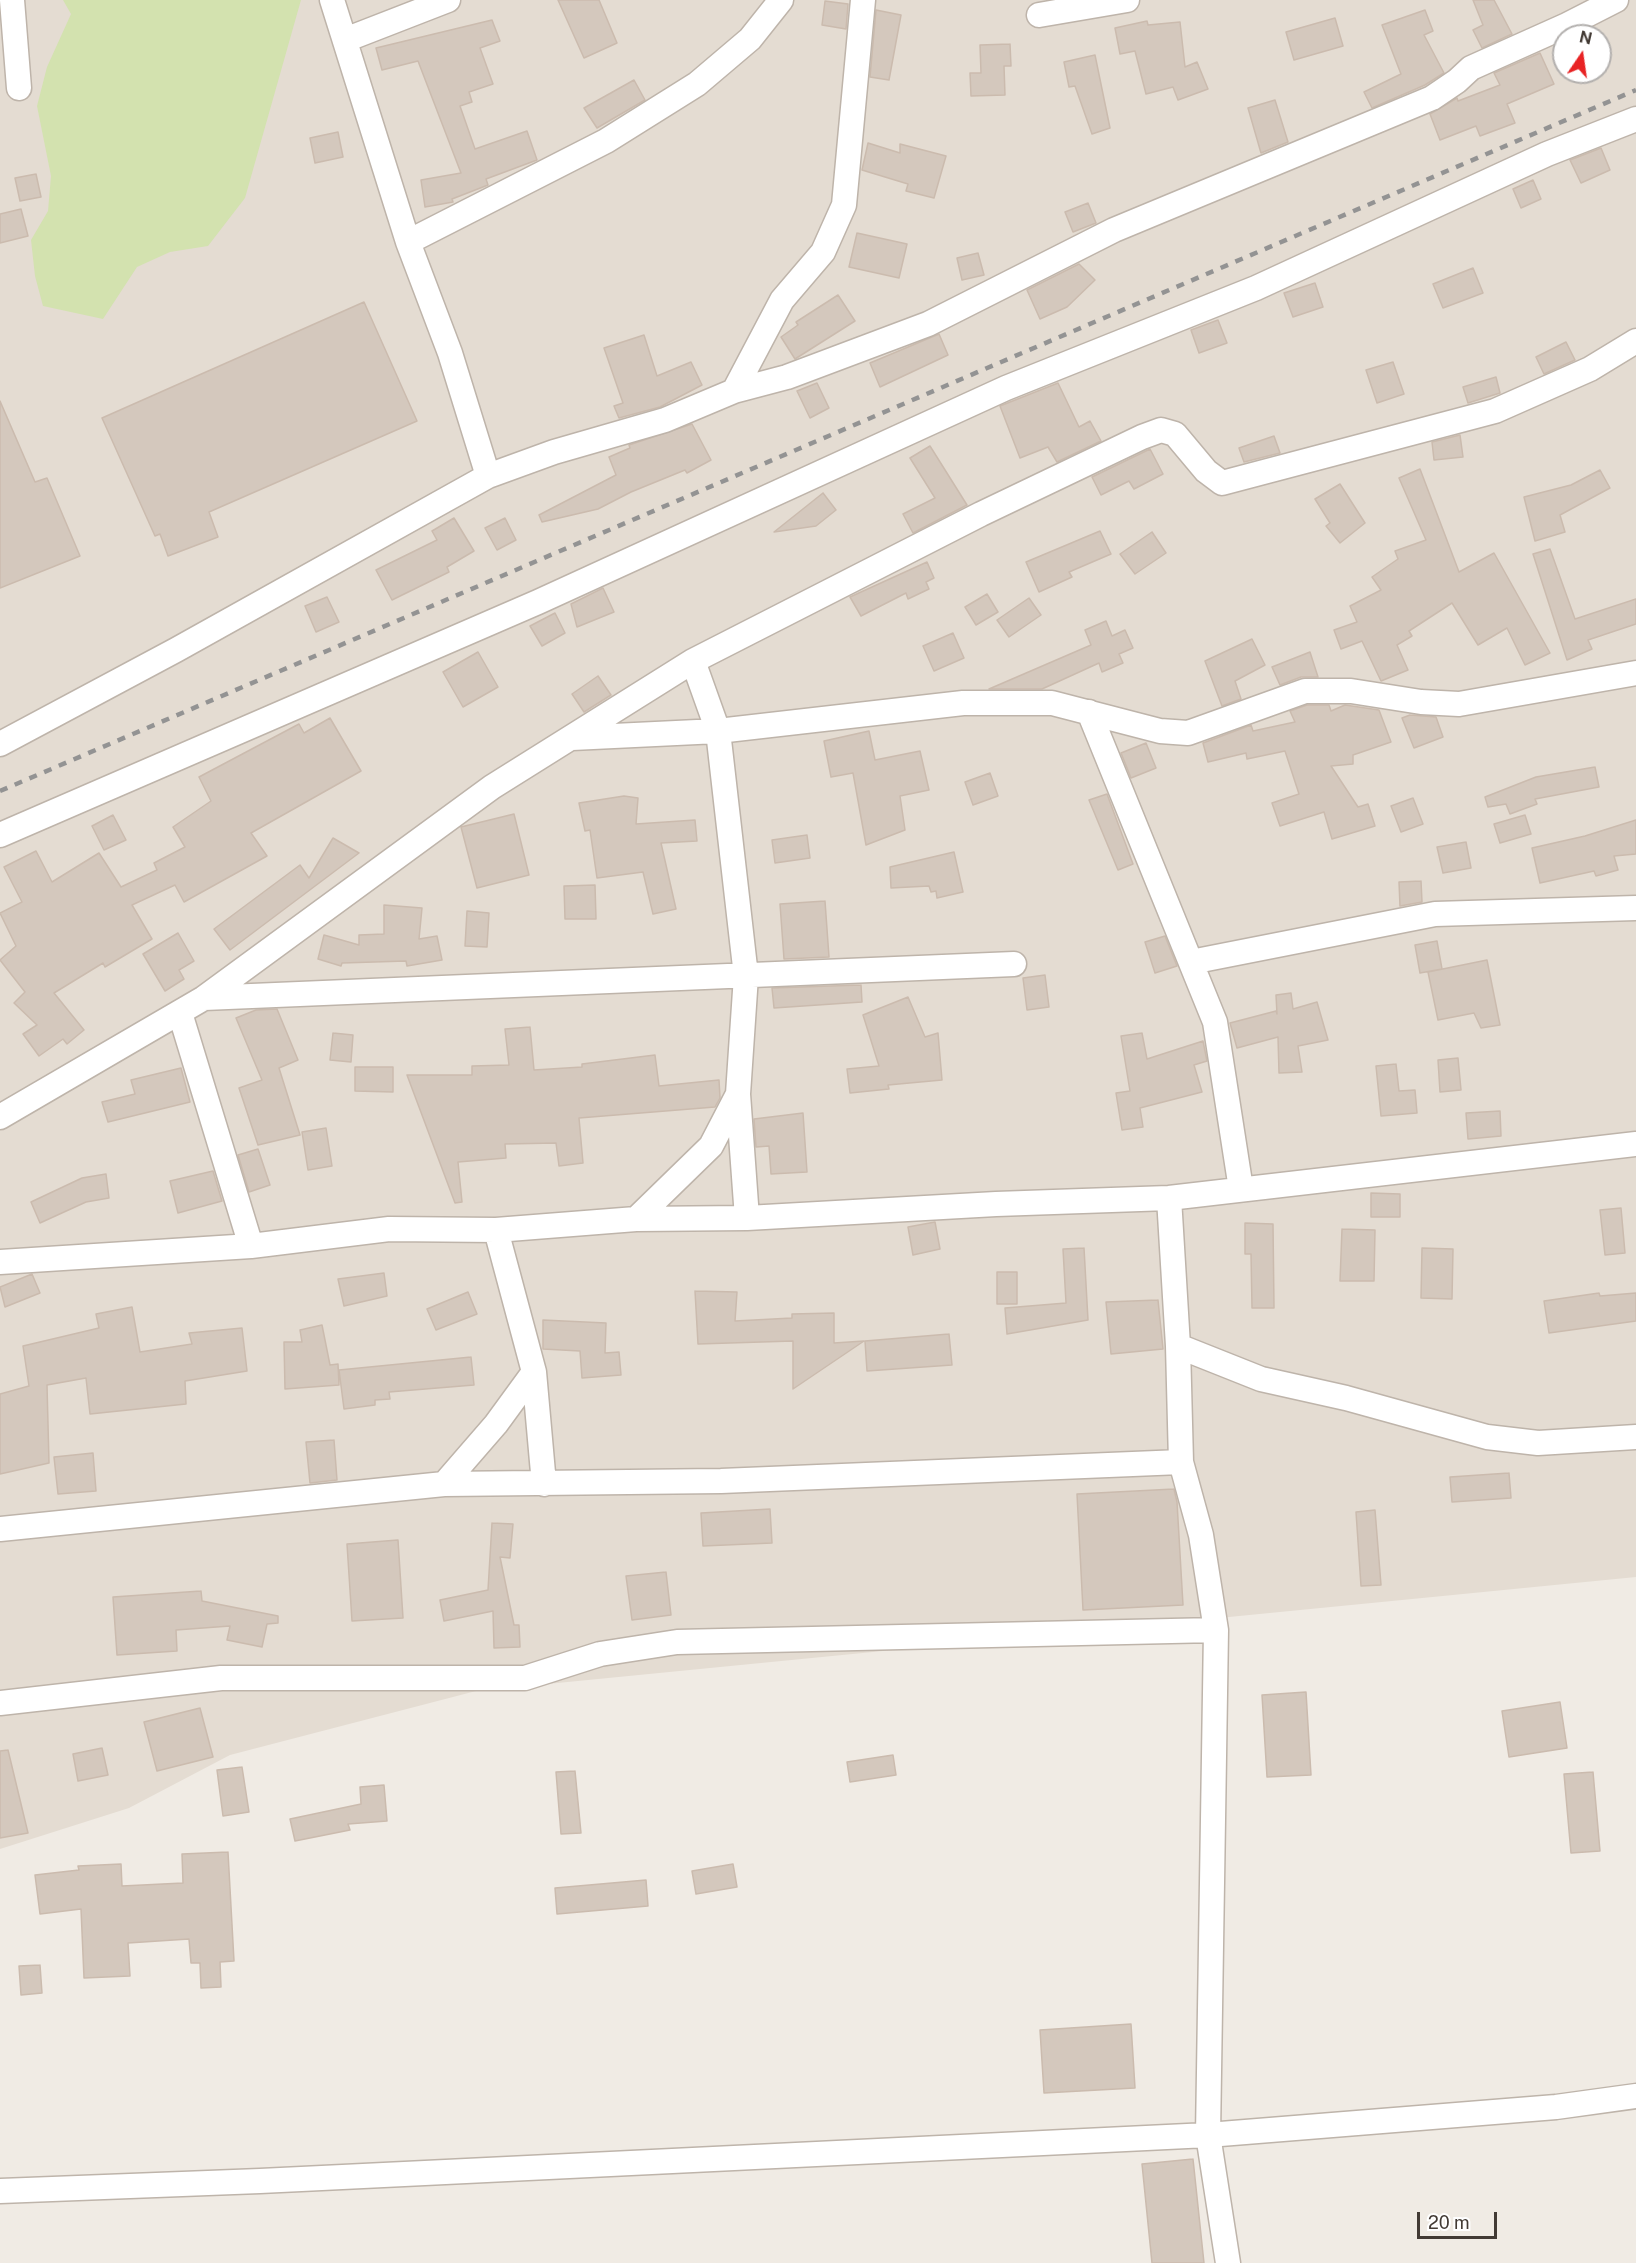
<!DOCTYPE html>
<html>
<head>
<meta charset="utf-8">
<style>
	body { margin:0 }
	#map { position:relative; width:1636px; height:2263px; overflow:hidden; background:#f0ebe4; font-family:"Public Sans",sans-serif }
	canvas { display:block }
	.north { position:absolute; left:1552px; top:24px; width:60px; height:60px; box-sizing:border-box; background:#fff; border:2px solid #b3b0ae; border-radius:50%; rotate:13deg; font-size:16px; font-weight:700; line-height:24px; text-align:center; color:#423a34 }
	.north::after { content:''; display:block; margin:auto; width:21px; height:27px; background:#e82324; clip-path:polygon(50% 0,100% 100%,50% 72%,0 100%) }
	.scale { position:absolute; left:1417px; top:2212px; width:80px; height:27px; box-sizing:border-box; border:3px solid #423a34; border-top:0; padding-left:8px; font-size:18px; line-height:21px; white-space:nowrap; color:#423a34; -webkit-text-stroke:4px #fff; paint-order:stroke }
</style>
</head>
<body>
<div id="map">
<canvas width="1636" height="2263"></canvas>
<div class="north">N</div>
<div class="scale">20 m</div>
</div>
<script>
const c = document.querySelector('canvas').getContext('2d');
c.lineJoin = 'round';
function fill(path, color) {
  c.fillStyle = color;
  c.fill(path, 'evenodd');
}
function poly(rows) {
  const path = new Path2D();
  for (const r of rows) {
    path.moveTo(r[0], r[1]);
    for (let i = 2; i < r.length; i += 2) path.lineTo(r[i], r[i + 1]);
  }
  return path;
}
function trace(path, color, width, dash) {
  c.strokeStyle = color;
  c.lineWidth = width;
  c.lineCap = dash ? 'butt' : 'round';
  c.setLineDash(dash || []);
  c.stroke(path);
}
fill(poly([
	[0,0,1636,0,1636,1577,476,1691,230,1755,129,1808,0,1849],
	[1564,36,1600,36,1600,72,1564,72]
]), '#e4dcd2');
fill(poly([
	[63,0,301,0,245,198,208,246,170,252,137,267,103,319,43,306,35,276,31,240,48,211,51,176,37,106,47,67,71,14]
]), '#d3e2af');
const building = poly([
	[558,0,599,0,617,43,584,58,558,0],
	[1473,0,1494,0,1512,34,1482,48,1473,30,1483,25,1473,0],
	[825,1,848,4,846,29,822,25,825,1],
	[876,10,901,15,889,80,870,77,876,10],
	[1425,10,1433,31,1424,35,1444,73,1425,85,1372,108,1364,92,1401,74,1382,25,1425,10],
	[1335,18,1343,46,1294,60,1286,32,1335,18],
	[492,20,500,41,480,48,493,84,469,92,472,102,460,106,475,149,527,131,537,160,486,179,488,185,452,199,453,202,425,207,421,180,461,173,418,61,382,70,376,48,492,20],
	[1147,21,1148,25,1180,22,1185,67,1197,62,1208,89,1178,100,1173,87,1146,94,1135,51,1120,54,1115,28,1147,21],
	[1010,44,1011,66,1004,66,1005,95,971,96,970,73,981,73,980,45,1010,44],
	[1540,53,1554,84,1507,104,1515,123,1480,136,1476,126,1440,140,1430,114,1457,98,1458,101,1500,85,1494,73,1540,53],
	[1095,55,1110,128,1092,134,1075,86,1069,87,1064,62,1095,55],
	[634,80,645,100,597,128,584,108,634,80],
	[1275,100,1288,142,1261,153,1248,108,1275,100],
	[338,132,343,157,315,163,310,138,338,132],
	[868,143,900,153,900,144,946,156,934,198,906,191,908,184,862,170,868,143],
	[1601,148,1610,170,1581,183,1570,160,1601,148],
	[36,174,41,197,20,201,15,178,36,174],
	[1533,180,1541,199,1521,208,1513,189,1533,180],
	[1088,203,1096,223,1073,232,1065,212,1088,203],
	[21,209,28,236,0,243,0,214,21,209],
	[857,233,907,244,899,278,849,267,857,233],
	[978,253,984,275,962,280,957,258,978,253],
	[1079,264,1095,280,1067,307,1040,319,1027,290,1079,264],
	[1473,268,1483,293,1443,308,1433,284,1473,268],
	[1315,283,1323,307,1293,317,1284,293,1315,283],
	[838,295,855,321,795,359,781,337,798,325,796,322,838,295],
	[364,302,417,421,209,512,218,537,168,556,160,534,155,536,102,418,364,302],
	[1218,320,1227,343,1199,353,1191,330,1218,320],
	[939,334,948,355,880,387,870,363,939,334],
	[644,335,657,376,691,362,702,385,660,407,619,418,614,406,623,403,604,348,644,335],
	[1566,342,1575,360,1544,374,1536,357,1566,342],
	[1393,362,1404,394,1377,403,1366,370,1393,362],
	[1496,377,1500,393,1468,403,1463,387,1496,377],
	[817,383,829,408,810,418,797,391,817,383],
	[1058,383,1079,427,1090,421,1101,441,1057,462,1048,447,1020,458,1000,406,1058,383],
	[0,401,35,482,47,478,80,556,0,588,0,401],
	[692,424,711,460,687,473,685,470,631,492,598,509,542,522,539,515,616,475,609,457,630,448,629,445,692,424],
	[1460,435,1463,457,1434,460,1432,442,1460,435],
	[1274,436,1280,453,1244,462,1239,448,1274,436],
	[930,446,967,505,913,533,903,514,935,498,910,458,930,446],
	[1150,449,1163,474,1134,489,1129,481,1101,495,1092,477,1150,449],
	[1420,469,1459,572,1494,553,1550,653,1525,665,1507,628,1478,645,1452,603,1409,631,1412,636,1397,645,1408,670,1381,681,1362,641,1341,649,1334,630,1357,622,1350,606,1381,590,1372,577,1398,559,1395,551,1426,540,1399,478,1420,469],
	[1600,470,1610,488,1560,515,1565,532,1535,541,1524,497,1571,485,1600,470],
	[1340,484,1365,523,1340,543,1326,526,1330,523,1315,499,1340,484],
	[823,493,836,510,816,526,774,532,823,493],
	[454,518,474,551,447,567,449,572,392,600,376,570,437,540,432,531,454,518],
	[505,518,516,540,497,550,485,528,505,518],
	[1100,531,1111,554,1069,572,1072,577,1039,592,1026,562,1100,531],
	[1152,532,1166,553,1135,574,1120,554,1152,532],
	[1550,549,1575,619,1636,599,1636,624,1588,640,1592,649,1567,660,1533,554,1550,549],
	[927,562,934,578,926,582,929,589,908,599,906,593,861,616,850,597,927,562],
	[603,588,614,612,577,627,571,604,603,588],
	[987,594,998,612,976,625,965,607,987,594],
	[327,597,339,622,316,632,305,606,327,597],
	[1029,598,1041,615,1009,637,997,620,1029,598],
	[555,613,565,633,542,646,530,626,555,613],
	[1106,621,1112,636,1125,630,1133,648,1119,654,1123,663,1102,672,1099,663,1042,689,989,689,1091,645,1085,630,1106,621],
	[953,633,964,658,934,671,923,646,953,633],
	[1252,639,1265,665,1235,681,1241,699,1222,706,1205,661,1252,639],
	[478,652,498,687,463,707,443,672,478,652],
	[1310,652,1318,677,1301,677,1280,685,1272,667,1310,652],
	[598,676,611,695,584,712,572,694,598,676],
	[1307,705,1329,705,1331,711,1345,705,1379,710,1391,742,1353,755,1353,764,1331,766,1358,807,1368,804,1375,826,1332,839,1324,812,1280,826,1272,803,1299,794,1285,751,1247,759,1246,753,1208,762,1203,743,1251,725,1253,731,1295,722,1290,711,1307,705],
	[1410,715,1436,717,1443,737,1414,748,1402,718,1410,715],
	[330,718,361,771,251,833,267,856,184,902,175,885,132,905,152,939,105,967,103,963,54,993,84,1030,67,1044,63,1039,39,1056,23,1034,37,1025,14,1003,25,992,0,960,16,946,0,913,22,902,4,867,36,851,52,882,99,853,121,887,157,870,154,863,185,847,173,827,211,801,199,777,299,724,304,733,330,718],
	[869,731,875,760,920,751,929,790,900,796,905,830,866,845,853,773,831,777,824,741,869,731],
	[1146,743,1156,768,1131,778,1121,753,1146,743],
	[1595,767,1599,787,1535,799,1537,804,1510,814,1506,804,1488,807,1485,797,1536,777,1595,767],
	[990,773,998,796,973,805,965,782,990,773],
	[1107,794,1133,864,1118,870,1089,800,1107,794],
	[624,796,638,798,636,824,695,820,697,841,661,843,676,909,653,914,643,872,597,878,590,830,585,831,579,803,624,796],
	[1413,798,1423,824,1401,832,1391,806,1413,798],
	[514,814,529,875,477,888,461,827,514,814],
	[113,815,126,840,104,850,92,826,113,815],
	[1525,815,1531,834,1500,843,1494,824,1525,815],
	[1636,820,1636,854,1614,856,1618,870,1596,876,1594,871,1540,883,1532,848,1585,836,1636,820],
	[807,835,810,858,775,863,772,840,807,835],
	[333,838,359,853,230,950,214,929,300,865,309,878,333,838],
	[1466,842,1471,868,1443,873,1437,847,1466,842],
	[954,852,963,892,937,898,936,891,931,892,929,886,891,888,890,867,954,852],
	[1421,881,1422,902,1400,906,1399,882,1421,881],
	[595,885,596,919,565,919,564,886,595,885],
	[825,901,829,957,784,959,780,904,825,901],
	[384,905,422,908,419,939,437,936,442,960,407,966,406,961,342,963,341,966,318,959,324,935,359,945,359,935,384,934,384,905],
	[467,911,489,913,487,947,465,946,467,911],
	[178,933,194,961,179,970,184,979,165,991,143,954,178,933],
	[1165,936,1177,966,1155,973,1145,942,1165,936],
	[1437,941,1442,969,1420,973,1415,945,1437,941],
	[1487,960,1500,1025,1481,1028,1474,1013,1438,1020,1428,972,1487,960],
	[1045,975,1049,1007,1027,1010,1023,978,1045,975],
	[861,985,862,1002,774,1008,772,988,861,985],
	[1291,993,1293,1009,1317,1002,1328,1040,1298,1046,1302,1072,1279,1073,1278,1037,1237,1048,1230,1023,1276,1011,1277,1014,1276,995,1291,993],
	[908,997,925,1037,938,1033,942,1080,888,1085,889,1089,850,1093,847,1069,879,1066,863,1015,908,997],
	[277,1009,298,1060,279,1068,300,1135,258,1145,239,1088,262,1080,236,1018,256,1010,277,1009],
	[530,1027,534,1070,582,1067,582,1064,655,1055,659,1086,719,1080,720,1098,715,1107,579,1118,583,1163,559,1166,556,1143,505,1144,506,1158,458,1162,462,1202,455,1203,407,1075,472,1075,472,1066,509,1065,505,1029,530,1027],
	[333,1033,353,1035,351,1062,330,1060,333,1033],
	[1142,1033,1147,1059,1203,1041,1207,1061,1194,1065,1202,1092,1140,1108,1143,1127,1122,1130,1116,1093,1130,1091,1121,1036,1142,1033],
	[1458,1058,1461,1090,1440,1092,1438,1060,1458,1058],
	[1396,1064,1399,1091,1415,1090,1417,1113,1381,1116,1376,1066,1396,1064],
	[355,1067,393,1067,393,1092,355,1091,355,1067],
	[181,1068,190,1102,108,1122,102,1102,135,1094,131,1080,181,1068],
	[1500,1111,1501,1136,1468,1139,1466,1113,1500,1111],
	[803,1113,807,1172,771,1174,769,1146,756,1147,754,1119,803,1113],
	[326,1128,332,1166,308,1170,302,1132,326,1128],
	[258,1149,270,1185,249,1192,238,1155,258,1149],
	[213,1171,222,1201,178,1213,170,1181,213,1171],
	[106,1174,109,1198,86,1202,40,1223,31,1202,82,1178,106,1174],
	[1371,1193,1400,1194,1400,1217,1371,1217,1371,1193],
	[1621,1208,1625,1253,1605,1255,1600,1210,1621,1208],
	[935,1222,940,1249,913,1255,908,1227,935,1222],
	[1245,1223,1273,1224,1274,1308,1252,1308,1251,1254,1245,1254,1245,1223],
	[1342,1229,1375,1230,1374,1281,1340,1281,1342,1229],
	[1084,1248,1088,1320,1007,1334,1005,1308,1066,1303,1063,1249,1084,1248],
	[1422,1248,1453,1249,1452,1299,1421,1298,1422,1248],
	[997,1272,1017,1272,1017,1304,997,1304,997,1272],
	[384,1273,387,1296,344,1306,338,1279,384,1273],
	[32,1274,40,1293,5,1307,0,1287,32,1274],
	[695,1291,737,1292,735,1321,792,1318,792,1314,834,1313,834,1343,864,1341,793,1389,793,1341,698,1344,695,1291],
	[468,1292,477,1314,436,1330,427,1309,468,1292],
	[1599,1293,1600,1296,1636,1293,1636,1321,1549,1333,1544,1301,1599,1293],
	[1158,1300,1163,1349,1111,1354,1106,1302,1158,1300],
	[132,1307,140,1352,192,1344,189,1333,242,1328,247,1371,185,1381,186,1404,90,1414,86,1378,47,1385,49,1463,0,1474,0,1394,29,1386,23,1346,99,1328,96,1314,132,1307],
	[543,1320,606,1323,605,1353,619,1352,621,1375,582,1378,580,1351,543,1349,543,1320],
	[322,1325,330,1365,338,1364,339,1385,285,1389,284,1342,302,1342,300,1330,322,1325],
	[949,1334,952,1365,867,1371,865,1341,949,1334],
	[471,1357,474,1385,389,1392,390,1399,375,1400,375,1405,344,1409,339,1370,471,1357],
	[334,1440,337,1480,310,1483,306,1442,334,1440],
	[93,1453,96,1491,58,1494,54,1457,93,1453],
	[1509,1473,1511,1498,1452,1502,1450,1477,1509,1473],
	[1174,1489,1177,1502,1183,1605,1083,1610,1077,1494,1174,1489],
	[770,1509,772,1543,703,1546,701,1513,770,1509],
	[1375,1510,1381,1585,1361,1586,1356,1512,1375,1510],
	[492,1523,513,1524,510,1558,500,1557,514,1625,519,1625,520,1647,494,1648,493,1611,444,1621,440,1600,488,1590,492,1523],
	[398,1540,403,1618,352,1621,347,1544,398,1540],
	[666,1572,671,1615,632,1620,626,1576,666,1572],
	[201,1591,202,1601,278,1616,278,1623,267,1624,262,1647,227,1640,230,1626,176,1630,177,1651,117,1655,113,1597,201,1591],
	[1306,1692,1311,1775,1267,1777,1262,1695,1306,1692],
	[1560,1702,1567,1748,1509,1757,1502,1711,1560,1702],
	[200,1708,213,1757,157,1771,144,1722,200,1708],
	[102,1748,108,1775,78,1781,73,1754,102,1748],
	[8,1750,28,1833,0,1838,0,1751,8,1750],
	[893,1755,896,1775,850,1782,847,1762,893,1755],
	[242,1767,249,1812,223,1816,217,1770,242,1767],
	[575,1771,581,1833,561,1834,556,1772,575,1771],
	[1593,1772,1600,1851,1571,1853,1564,1774,1593,1772],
	[384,1785,387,1821,348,1824,350,1830,295,1841,290,1819,361,1804,360,1787,384,1785],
	[228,1852,234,1961,220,1962,221,1987,201,1988,200,1963,191,1963,189,1939,128,1943,130,1976,84,1978,81,1909,40,1914,35,1875,79,1870,78,1866,121,1864,122,1886,183,1883,182,1854,228,1852],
	[733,1864,737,1887,696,1894,692,1871,733,1864],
	[646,1880,648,1906,557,1914,555,1888,646,1880],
	[40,1965,42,1993,21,1995,19,1966,40,1965],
	[1131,2024,1135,2088,1044,2093,1040,2030,1131,2024],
	[1193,2159,1204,2263,1152,2263,1142,2164,1193,2159]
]);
fill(building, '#d4c8bd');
trace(building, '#cbbbae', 1.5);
const minor = poly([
	[12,0,19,88],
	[1039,15,1127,0],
	[345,40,448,0],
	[408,242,606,141,697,84,750,39,781,0],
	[734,391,782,300,823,252,844,205,863,0],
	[488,476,554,452,665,420,734,391,787,377,928,324,1114,230,1432,98,1457,81,1471,68,1567,25,1616,0],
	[693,661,718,731,746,976,738,1094,747,1218],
	[1089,712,1215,1022,1241,1189],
	[572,738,718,731,963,703,1052,703,1160,731,1188,733,1305,691,1351,691,1421,702,1459,704,1636,673],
	[0,744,176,650,488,476,450,353,408,242,332,0],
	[0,835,538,602,1006,388,1256,288,1547,154,1636,119],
	[1191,962,1435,914,1636,908],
	[204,998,1014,964],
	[180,1013,251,1246],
	[0,1117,204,998,492,787,693,661,981,514,1142,437,1161,430,1175,434,1206,471,1222,483,1495,411,1590,369,1636,341],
	[1169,1198,1178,1346,1181,1462,1201,1535,1216,1630,1208,2135,1228,2263],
	[636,1219,711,1146,738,1094],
	[496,1230,534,1372,544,1484],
	[0,1262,251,1246,389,1229,496,1230,636,1219,747,1218,996,1204,1169,1198,1636,1144],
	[1178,1346,1261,1379,1346,1398,1487,1437,1538,1443,1636,1437],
	[444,1484,496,1424,534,1372],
	[0,1529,444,1484,721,1481,1181,1462],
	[0,1703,221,1678,525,1678,600,1654,677,1642,1216,1630],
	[0,2191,260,2181,1208,2135,1556,2107,1636,2096]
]);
trace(minor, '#beb4aa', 27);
trace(minor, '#fff', 24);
trace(poly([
	[0,791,1636,90]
]), '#939393', 4.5, [8, 8]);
</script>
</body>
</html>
